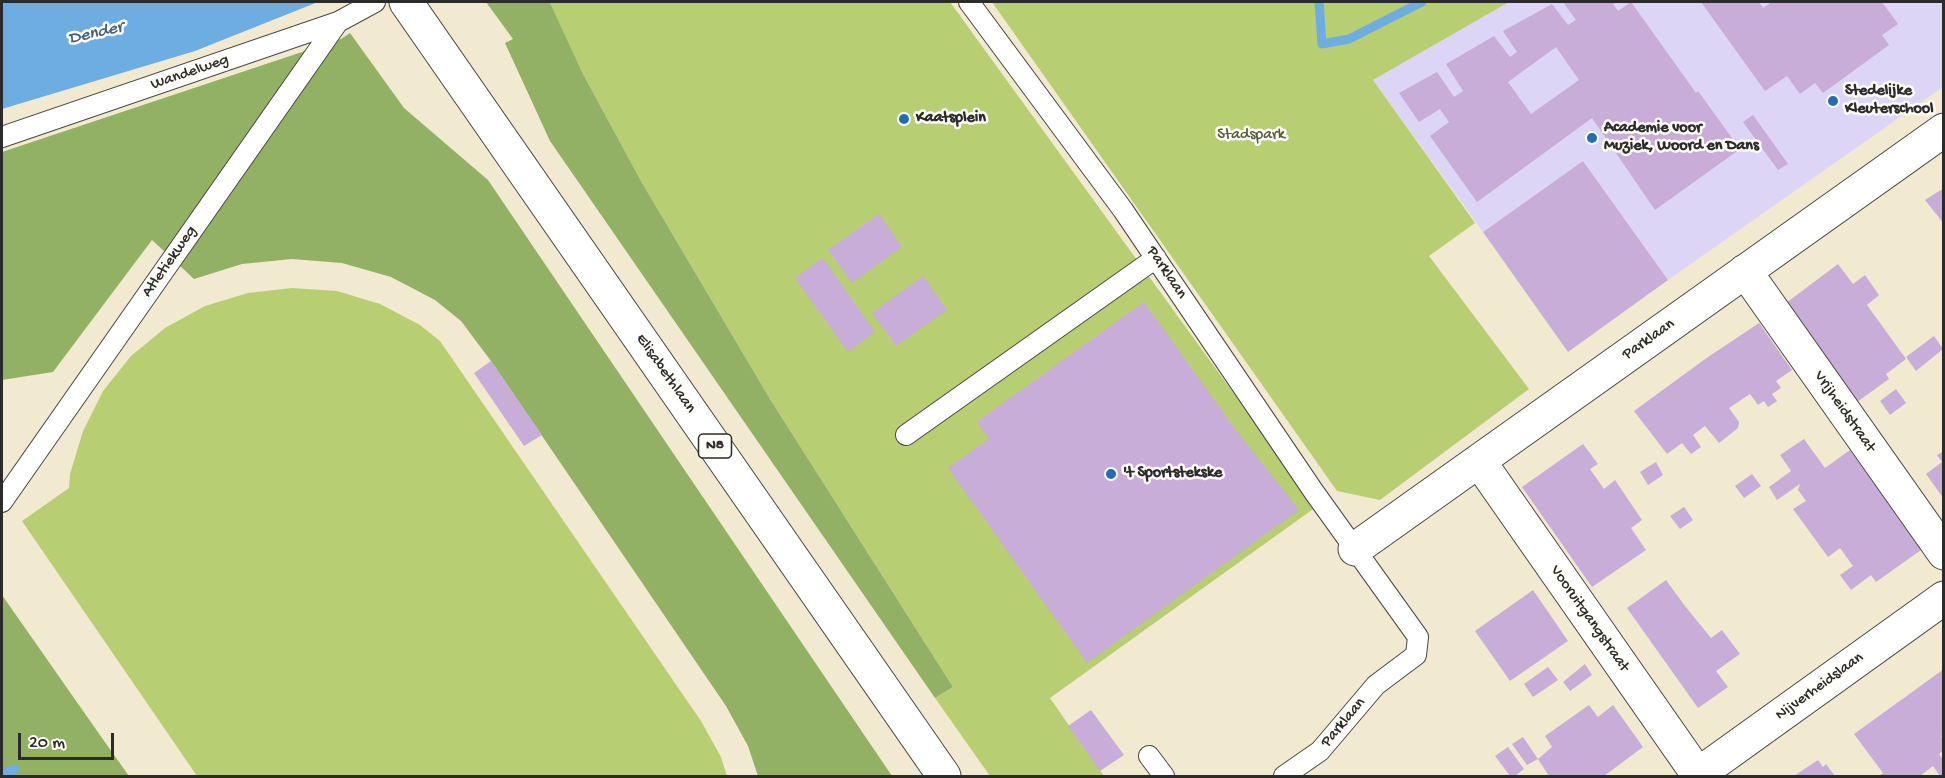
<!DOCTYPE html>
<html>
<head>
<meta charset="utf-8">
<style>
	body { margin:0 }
	#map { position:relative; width:1945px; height:778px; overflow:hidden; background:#f1ead1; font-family:"Gochi Hand",sans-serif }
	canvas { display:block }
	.frame { position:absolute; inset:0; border:3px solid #2b2b2b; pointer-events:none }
	.scale { position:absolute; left:18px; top:733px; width:96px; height:27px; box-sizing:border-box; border:3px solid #2b2b2b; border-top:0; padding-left:8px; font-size:18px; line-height:21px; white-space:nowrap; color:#2b2b2b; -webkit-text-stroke:4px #fdfcf7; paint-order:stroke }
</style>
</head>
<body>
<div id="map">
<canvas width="1945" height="778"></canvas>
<div class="frame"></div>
<div class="scale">20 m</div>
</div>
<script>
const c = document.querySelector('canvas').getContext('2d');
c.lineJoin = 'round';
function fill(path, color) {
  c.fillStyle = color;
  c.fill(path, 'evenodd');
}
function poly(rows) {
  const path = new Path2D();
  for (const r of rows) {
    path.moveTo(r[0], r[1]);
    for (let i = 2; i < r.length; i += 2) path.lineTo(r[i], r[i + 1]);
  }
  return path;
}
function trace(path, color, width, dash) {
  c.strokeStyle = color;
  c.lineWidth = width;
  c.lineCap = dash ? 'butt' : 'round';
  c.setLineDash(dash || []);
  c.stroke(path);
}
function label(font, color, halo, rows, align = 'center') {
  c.font = font + ' "Gochi Hand",sans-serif';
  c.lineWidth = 5;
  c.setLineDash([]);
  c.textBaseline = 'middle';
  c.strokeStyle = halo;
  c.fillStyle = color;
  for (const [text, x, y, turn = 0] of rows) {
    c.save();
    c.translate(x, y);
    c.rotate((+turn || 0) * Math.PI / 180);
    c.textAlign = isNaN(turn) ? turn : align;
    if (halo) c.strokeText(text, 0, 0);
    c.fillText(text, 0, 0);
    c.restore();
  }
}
fill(poly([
	[1509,2,1943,2,1943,87,1668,280,1583,161,1483,232,1373,80]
]), '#ddd5f6');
fill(poly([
	[549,2,950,2,1316,507,1050,698,1104,776,990,776,935,698,953,687,770,399,641,181,583,74],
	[992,2,1509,2,1373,80,1475,223,1429,256,1529,389,1380,500,1337,491],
	[292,288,337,291,380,304,420,325,440,341,701,721,721,757,727,776,197,776,22,521,69,488,70,474,83,431,103,391,131,356,165,328,205,306,248,293]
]), '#b8ce72');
fill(poly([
	[486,2,550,3,583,74,641,181,770,399,953,687,935,698,550,141,505,43,513,39],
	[350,33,404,108,488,180,892,776,758,776,748,746,726,706,491,361,461,321,435,300,391,277,342,263,292,259,242,264,194,279,152,240,53,372,2,380,2,152,341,39],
	[2,595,102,738,129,776,2,776]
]), '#92b164');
fill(poly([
	[2,2,318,2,195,51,2,109]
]), '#6dade1');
trace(poly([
	[1319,2,1322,44,1349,39,1422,2],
	[2,774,15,769]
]), '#6dade1', 9);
fill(poly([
	[1563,2,1617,2,1613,4,1618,11,1631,2,1696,93,1698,91,1740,149,1655,210,1592,118,1477,202,1430,136,1449,122,1440,109,1419,122,1399,93,1437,72,1454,97,1463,91,1446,64,1494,36,1510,57,1517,52,1503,31,1552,4,1568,25,1576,20],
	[1556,47,1579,80,1531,114,1508,82],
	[1701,2,1759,2,1763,8,1772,2,1882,2,1898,24,1882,35,1889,45,1823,93,1815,83,1800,94,1787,76,1765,91],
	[1753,115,1788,164,1778,170,1743,122],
	[1583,161,1668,280,1568,352,1483,232],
	[1944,188,1944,224,1925,200],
	[879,214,902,247,852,283,828,250],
	[823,258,875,332,848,352,795,278],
	[1838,264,1853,284,1865,275,1879,295,1867,305,1906,359,1886,374,1889,379,1857,402,1786,303],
	[923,276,947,310,896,346,872,313],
	[1144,302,1235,429,1299,510,1087,663,948,468,989,439,977,422],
	[1759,323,1792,370,1776,381,1781,388,1772,394,1777,401,1768,407,1764,401,1758,405,1750,394,1729,408,1739,422,1738,428,1728,436,1719,443,1705,426,1693,435,1701,447,1691,454,1682,443,1667,454,1634,411,1708,357],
	[1934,336,1943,349,1916,371,1906,357],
	[491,361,542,435,524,446,474,373],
	[1896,389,1906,403,1890,415,1880,401],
	[1804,439,1825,468,1850,450,1921,550,1876,582,1871,575,1851,590,1840,575,1853,566,1840,548,1828,557,1793,509,1806,501,1798,490,1800,484,1777,500,1769,487,1791,471,1780,455],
	[1583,444,1598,464,1590,469,1604,489,1615,480,1642,520,1631,528,1646,550,1592,587,1522,487],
	[1944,451,1944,499,1926,474,1942,462,1937,455],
	[1656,462,1663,475,1648,485,1640,472],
	[1752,474,1761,486,1744,498,1735,486],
	[1684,507,1693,520,1680,529,1670,516],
	[1666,580,1685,606,1711,638,1722,630,1740,654,1716,671,1728,687,1698,708,1627,608],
	[1533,590,1568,641,1510,681,1475,631],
	[1585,664,1592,675,1570,691,1563,682],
	[1548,667,1558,680,1533,697,1524,684],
	[1944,669,1944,734,1941,736,1944,740,1944,750,1939,754,1944,761,1944,776,1940,776,1933,766,1920,776,1879,776,1883,773,1854,734],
	[1589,705,1598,717,1613,705,1643,747,1604,776,1549,776,1538,759,1527,765,1512,744,1523,737,1538,759,1552,747,1545,736],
	[1091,710,1124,755,1100,771,1068,726],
	[1508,747,1524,769,1515,776,1510,776,1495,756],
	[1818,760,1823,767,1826,764,1835,776,1794,776]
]), '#c7add8');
const service = poly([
	[969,2,1123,210,1314,492,1418,637,1416,655,1376,685,1320,751,1284,776],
	[2,137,338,22,375,2],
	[906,435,1156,258],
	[2,502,338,22],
	[1149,756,1164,776]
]);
const minor = poly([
	[1745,271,1944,553],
	[1479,461,1699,776],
	[1355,549,1944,130],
	[1696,776,1944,598]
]);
const primary = poly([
	[406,2,944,776]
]);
trace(service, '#494844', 22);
trace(minor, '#494844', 35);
trace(primary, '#494844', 35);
trace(service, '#fff', 20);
trace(minor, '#fff', 33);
trace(primary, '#fff', 33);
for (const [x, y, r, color] of [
	[1833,101,6,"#1f6fb2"],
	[904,119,6,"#1f6fb2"],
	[1592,138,6,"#1f6fb2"],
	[1111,474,6,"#1f6fb2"]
]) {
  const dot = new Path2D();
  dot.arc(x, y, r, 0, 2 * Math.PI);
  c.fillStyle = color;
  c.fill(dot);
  trace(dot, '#fdfcf7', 2);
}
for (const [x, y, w] of [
	[715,446,33]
]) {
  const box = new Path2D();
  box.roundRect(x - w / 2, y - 12, w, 24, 4.5);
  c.fillStyle = '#fdfcf7';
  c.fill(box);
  trace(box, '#2b2b2b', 1.5);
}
label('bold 15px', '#2b2b2b', null, [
	["N8",715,446]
]);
label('16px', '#2b2b2b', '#fdfcf7', [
	["Wandelweg",190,73,-19],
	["Atletiekweg",170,262,-55],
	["Parklaan",1166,273,56],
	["Parklaan",1649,340,-35],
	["Elisabethlaan",665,374,55],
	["Vrijheidstraat",1844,412,55],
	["Vooruitgangstraat",1589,619,55],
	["Nijverheidslaan",1820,687,-36],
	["Parklaan",1344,723,-50]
]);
label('bold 16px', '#2b2b2b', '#fdfcf7', [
	["Stedelijke",1845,92],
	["Kleuterschool",1845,110],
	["Kaatsplein",916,119],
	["Academie voor",1604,129],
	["Muziek, Woord en Dans",1604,147],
	["'t Sportstekske",1123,474]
], 'left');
label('16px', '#555c40', '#fdfcf7', [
	["Stadspark",1251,136]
]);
label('italic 18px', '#455f74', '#fdfcf7', [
	["Dender",96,34,-13]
]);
</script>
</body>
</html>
